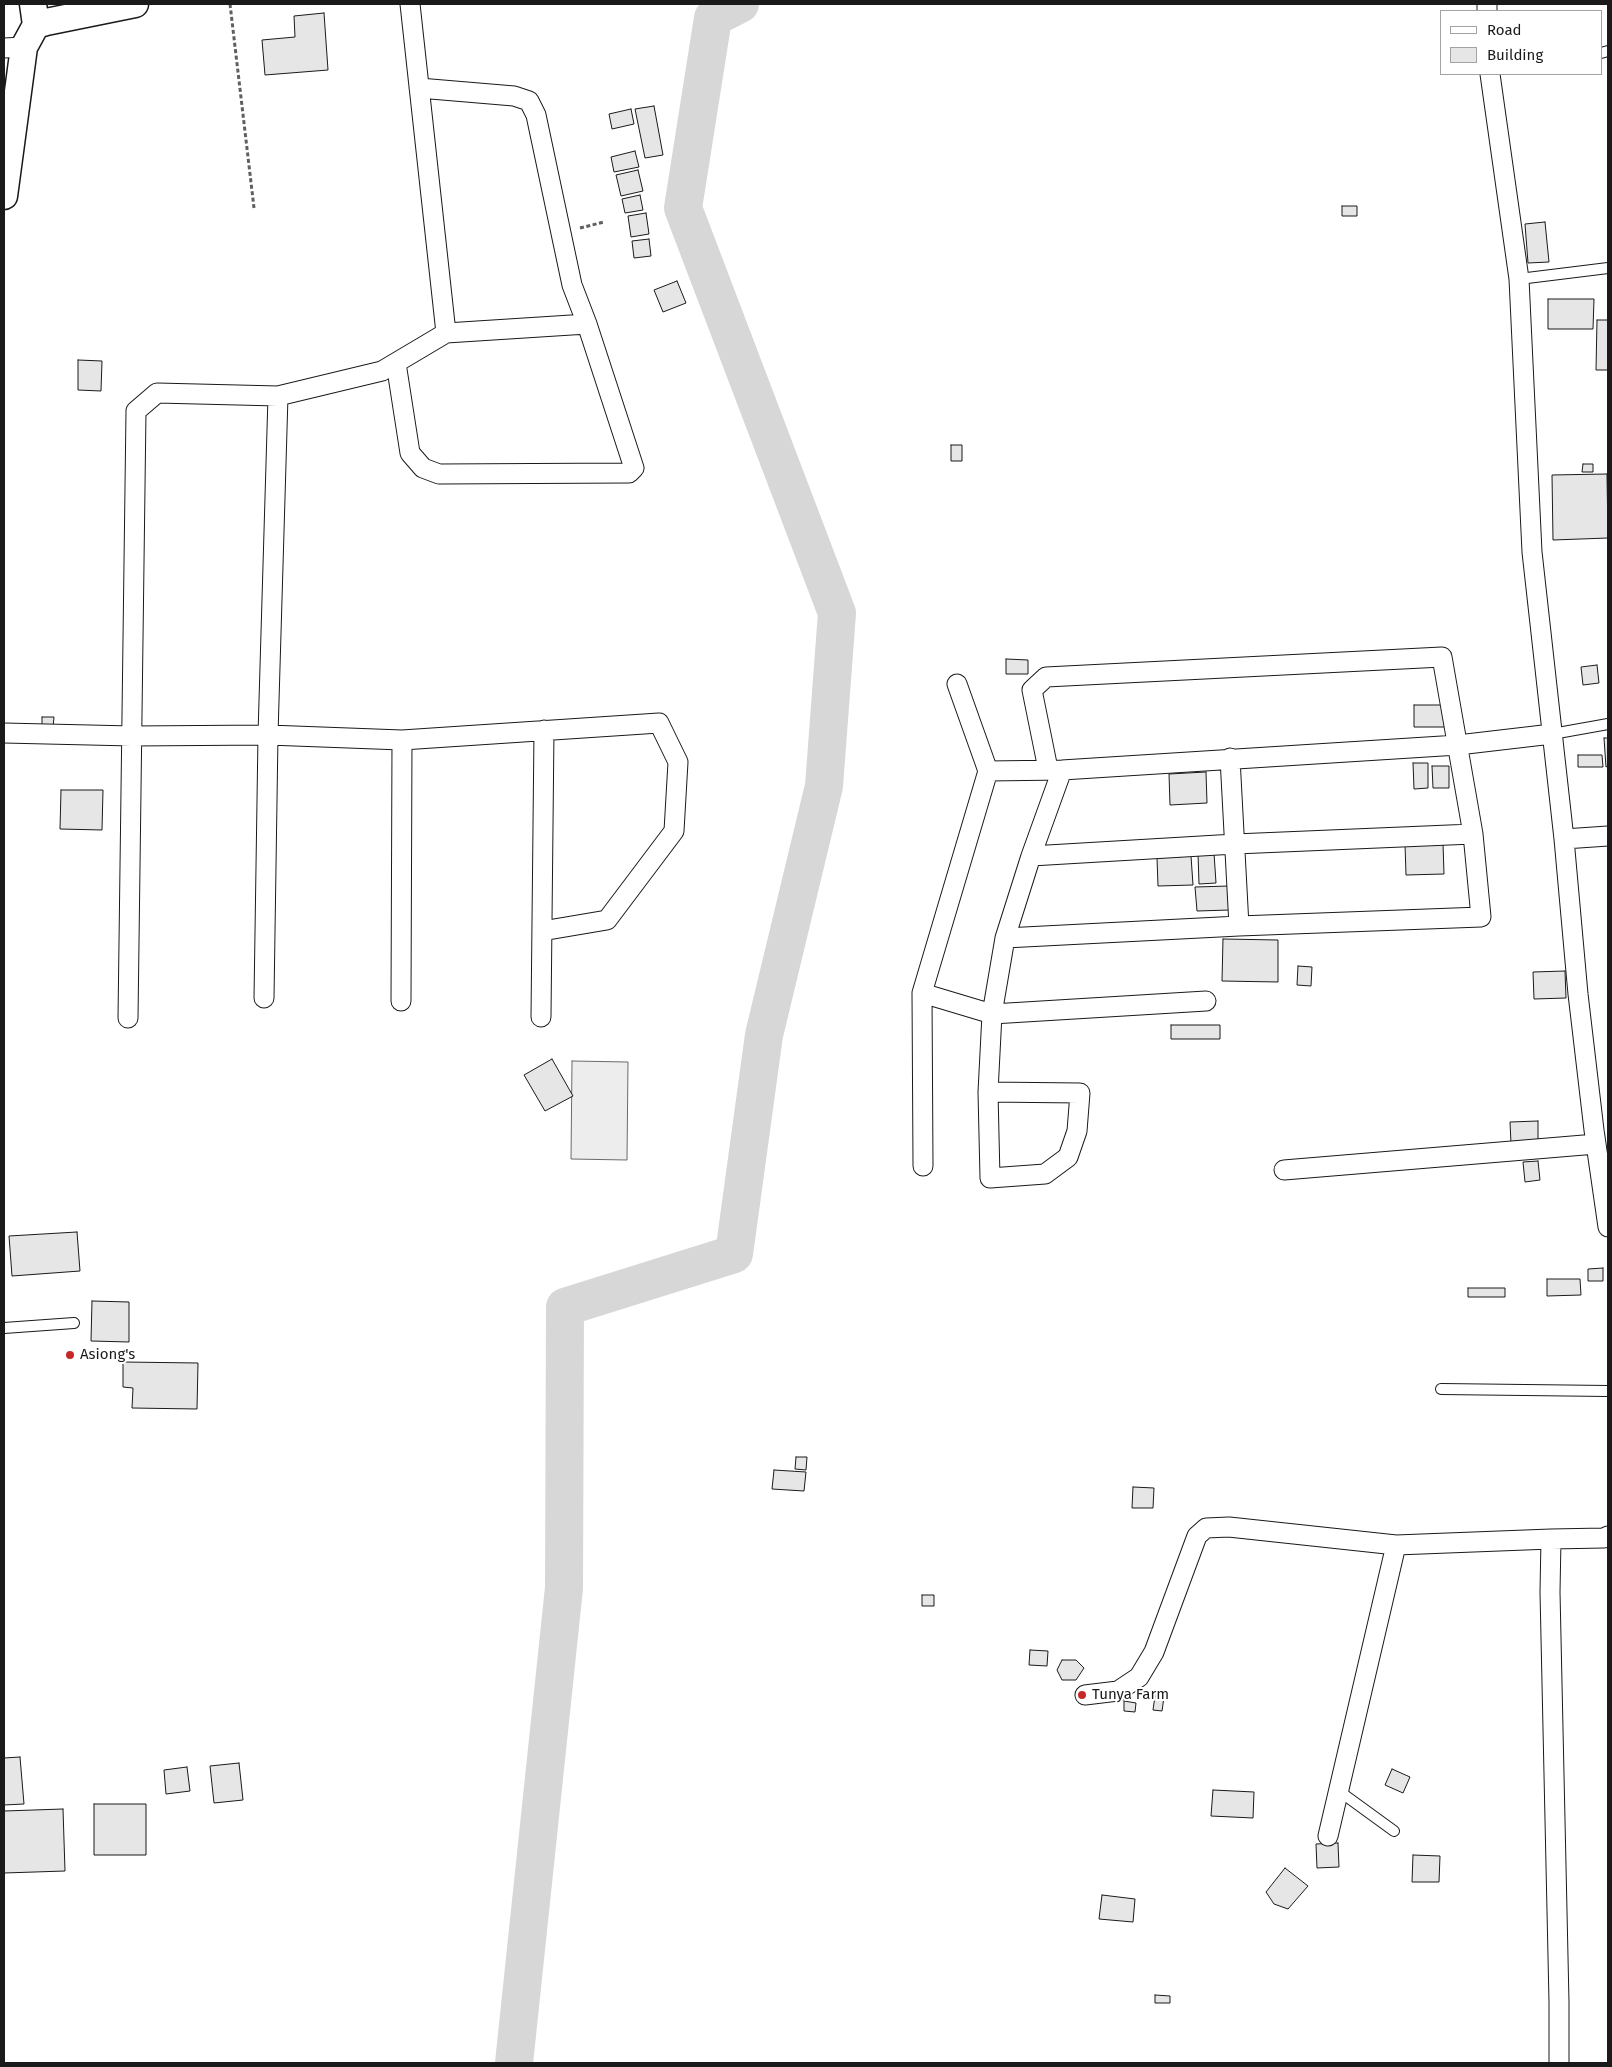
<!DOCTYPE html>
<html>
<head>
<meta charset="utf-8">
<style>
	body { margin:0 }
	#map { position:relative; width:1612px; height:2067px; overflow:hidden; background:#fff; font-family:"Fira Sans",sans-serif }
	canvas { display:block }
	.frame { position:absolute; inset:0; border:5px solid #1a1a1a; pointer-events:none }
	.legend { position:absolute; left:1440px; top:10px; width:162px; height:65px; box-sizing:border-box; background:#fff; border:1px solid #a3a3a3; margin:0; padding:6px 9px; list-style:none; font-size:15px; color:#1a1a1a }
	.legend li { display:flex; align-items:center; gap:10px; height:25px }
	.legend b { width:25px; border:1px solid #a3a3a3 }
</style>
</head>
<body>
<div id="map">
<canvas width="1612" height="2067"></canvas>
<div class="frame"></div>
<ul class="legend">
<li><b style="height:6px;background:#fff"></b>Road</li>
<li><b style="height:14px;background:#e6e6e6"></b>Building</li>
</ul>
</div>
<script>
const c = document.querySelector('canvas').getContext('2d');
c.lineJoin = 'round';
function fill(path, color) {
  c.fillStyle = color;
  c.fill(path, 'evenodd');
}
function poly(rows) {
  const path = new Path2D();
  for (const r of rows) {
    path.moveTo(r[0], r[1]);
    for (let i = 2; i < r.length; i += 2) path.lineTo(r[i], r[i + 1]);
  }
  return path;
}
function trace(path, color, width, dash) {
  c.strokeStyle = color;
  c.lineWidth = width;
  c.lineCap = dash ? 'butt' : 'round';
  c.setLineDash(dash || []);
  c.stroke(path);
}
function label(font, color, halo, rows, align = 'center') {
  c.font = font + ' "Fira Sans",sans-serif';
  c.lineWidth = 4;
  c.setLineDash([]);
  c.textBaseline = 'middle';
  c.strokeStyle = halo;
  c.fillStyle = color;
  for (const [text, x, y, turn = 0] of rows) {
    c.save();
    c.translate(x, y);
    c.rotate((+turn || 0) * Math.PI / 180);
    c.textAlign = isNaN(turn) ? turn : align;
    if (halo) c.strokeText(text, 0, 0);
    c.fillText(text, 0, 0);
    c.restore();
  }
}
const built = poly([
	[572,1061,628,1062,627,1160,571,1159,572,1061]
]);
fill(built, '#ededed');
trace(built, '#6a6a6a', 1);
trace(poly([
	[514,2063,564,1588,565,1307,734,1254,764,1035,824,786,837,613,683,208,713,18,740,4]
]), '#d7d7d7', 38);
const building = poly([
	[324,13,328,70,265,75,262,40,295,37,294,16,324,13],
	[654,106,663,155,645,158,635,109,654,106],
	[631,109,634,124,612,129,609,114,631,109],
	[635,151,639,167,614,172,611,157,635,151],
	[638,170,643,191,621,196,616,175,638,170],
	[640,195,643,210,625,213,622,199,640,195],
	[1342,206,1357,206,1357,216,1342,216,1342,206],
	[646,213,649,234,631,237,628,216,646,213],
	[1545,222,1549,262,1528,263,1525,224,1545,222],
	[649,239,651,256,634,258,632,241,649,239],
	[677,281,686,303,663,312,654,290,677,281],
	[1548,299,1594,299,1593,329,1548,329,1548,299],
	[1597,320,1608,320,1608,370,1596,370,1597,320],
	[78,360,102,361,101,391,78,390,78,360],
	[951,445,962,445,962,461,951,461,951,445],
	[1583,464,1593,464,1593,472,1582,472,1583,464],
	[1607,474,1608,538,1553,540,1552,475,1607,474],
	[1006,659,1028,660,1028,674,1006,674,1006,659],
	[1597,665,1599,683,1583,685,1581,667,1597,665],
	[1414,705,1445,705,1445,727,1414,727,1414,705],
	[42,717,54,717,53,728,42,728,42,717],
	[1604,738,1608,738,1608,766,1606,767,1604,738],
	[1578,755,1602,755,1603,767,1578,767,1578,755],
	[1413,763,1428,763,1428,788,1414,789,1413,763],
	[1432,766,1449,766,1449,788,1433,788,1432,766],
	[1206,772,1207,803,1170,805,1169,774,1206,772],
	[61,790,103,790,102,830,60,829,61,790],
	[1443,843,1444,874,1406,875,1405,844,1443,843],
	[1214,853,1216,883,1199,884,1198,854,1214,853],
	[1191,856,1193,885,1158,886,1157,858,1191,856],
	[1229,886,1230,910,1197,911,1195,887,1229,886],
	[1223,939,1278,940,1278,982,1222,981,1223,939],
	[1298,966,1312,967,1311,986,1297,985,1298,966],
	[1565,971,1566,998,1534,999,1533,972,1565,971],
	[1171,1025,1220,1025,1220,1039,1171,1039,1171,1025],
	[552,1059,573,1096,545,1111,524,1075,552,1059],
	[1538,1121,1538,1143,1511,1144,1510,1122,1538,1121],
	[1538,1161,1540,1180,1525,1182,1523,1162,1538,1161],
	[77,1232,80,1271,12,1276,9,1236,77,1232],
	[1603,1268,1603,1281,1588,1281,1588,1269,1603,1268],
	[1547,1279,1580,1279,1581,1295,1547,1296,1547,1279],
	[1468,1288,1505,1288,1505,1297,1468,1297,1468,1288],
	[92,1301,129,1302,129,1342,91,1341,92,1301],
	[123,1362,198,1363,197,1409,132,1408,133,1388,123,1387,123,1362],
	[796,1457,807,1457,806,1470,795,1469,796,1457],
	[774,1470,806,1472,804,1491,772,1489,774,1470],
	[1133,1487,1154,1488,1153,1508,1132,1508,1133,1487],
	[922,1595,934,1595,934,1606,922,1606,922,1595],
	[1030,1650,1048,1651,1047,1666,1029,1665,1030,1650],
	[1062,1660,1076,1660,1084,1668,1076,1680,1062,1680,1057,1670,1062,1660],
	[1155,1696,1164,1697,1162,1711,1153,1710,1155,1696],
	[1124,1701,1136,1703,1135,1712,1124,1711,1124,1701],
	[20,1757,24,1804,4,1805,4,1758,20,1757],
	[239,1763,243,1800,214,1803,210,1766,239,1763],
	[187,1767,190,1791,166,1794,164,1770,187,1767],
	[1392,1769,1410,1777,1403,1793,1385,1785,1392,1769],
	[1213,1790,1254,1792,1253,1818,1211,1816,1213,1790],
	[94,1804,146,1804,146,1855,94,1855,94,1804],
	[63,1809,65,1871,4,1873,4,1811,63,1809],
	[1338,1843,1339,1867,1317,1868,1316,1844,1338,1843],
	[1413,1855,1440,1856,1439,1882,1412,1882,1413,1855],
	[1285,1868,1308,1886,1288,1909,1274,1904,1266,1892,1285,1868],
	[1102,1895,1135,1899,1133,1922,1099,1919,1102,1895],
	[1155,1995,1170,1996,1170,2003,1155,2003,1155,1995]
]);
fill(building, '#e6e6e6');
trace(building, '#1a1a1a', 1);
const lane = poly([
	[1601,53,1608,51],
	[1519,279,1608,268],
	[1552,734,1608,724],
	[4,1328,74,1323],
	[1441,1389,1608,1391],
	[1339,1791,1394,1831]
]);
const street = poly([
	[410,4,446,333],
	[1487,4,1487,11],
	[4,48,24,47],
	[1490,74,1519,279,1532,552,1564,839,1578,994,1594,1130,1608,1227],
	[396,363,410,453,423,468,439,474,629,473,634,468,587,324,572,285,536,115,529,101,514,96,419,88],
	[4,733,132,736,268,735,402,740,659,723,678,762,674,831,607,920,542,931],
	[1230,758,1239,926],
	[1048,769,1032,690,1046,677,1442,657,1473,834,1481,917,1239,926,1005,938,1031,856,1062,770],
	[988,771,1062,770,1458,745,1552,734],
	[1564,839,1608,836],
	[1031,856,1235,844,1473,834],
	[922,993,992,1014,1206,1001],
	[264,998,268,735,278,396],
	[401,1001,402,740],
	[541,1017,544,730],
	[128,1018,136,411,157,393,278,396,382,371,446,333,587,324],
	[988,1092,1080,1093,1077,1131,1068,1157,1045,1174,990,1178,988,1092,992,1014,1005,938],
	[923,1166,922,993,988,771,957,684],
	[1284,1170,1596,1144],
	[1085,1695,1118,1691,1139,1677,1154,1652,1197,1536,1206,1528,1229,1527,1396,1545,1551,1539],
	[1328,1836,1396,1545],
	[1559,2063,1559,2002,1550,1592,1551,1539,1604,1538,1608,1536]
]);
const secondary = poly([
	[36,25,46,22,135,4],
	[4,196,24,47,36,25,33,4]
]);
trace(lane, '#1a1a1a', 12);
trace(street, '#1a1a1a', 21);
trace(secondary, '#1a1a1a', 29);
trace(poly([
	[230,4,254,208],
	[580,228,604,222]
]), '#5f5f5f', 3, [4, 2.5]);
trace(lane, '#fff', 10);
trace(street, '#fff', 19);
trace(secondary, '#fff', 26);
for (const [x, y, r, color] of [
	[70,1355,5,"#c62828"],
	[1082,1695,5,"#c62828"]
]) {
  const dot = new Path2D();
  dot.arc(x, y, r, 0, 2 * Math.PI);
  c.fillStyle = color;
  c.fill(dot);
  trace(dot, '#fff', 2);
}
label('15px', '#1a1a1a', '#fff', [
	["Asiong's",80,1355],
	["Tunya Farm",1092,1695]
], 'left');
</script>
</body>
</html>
